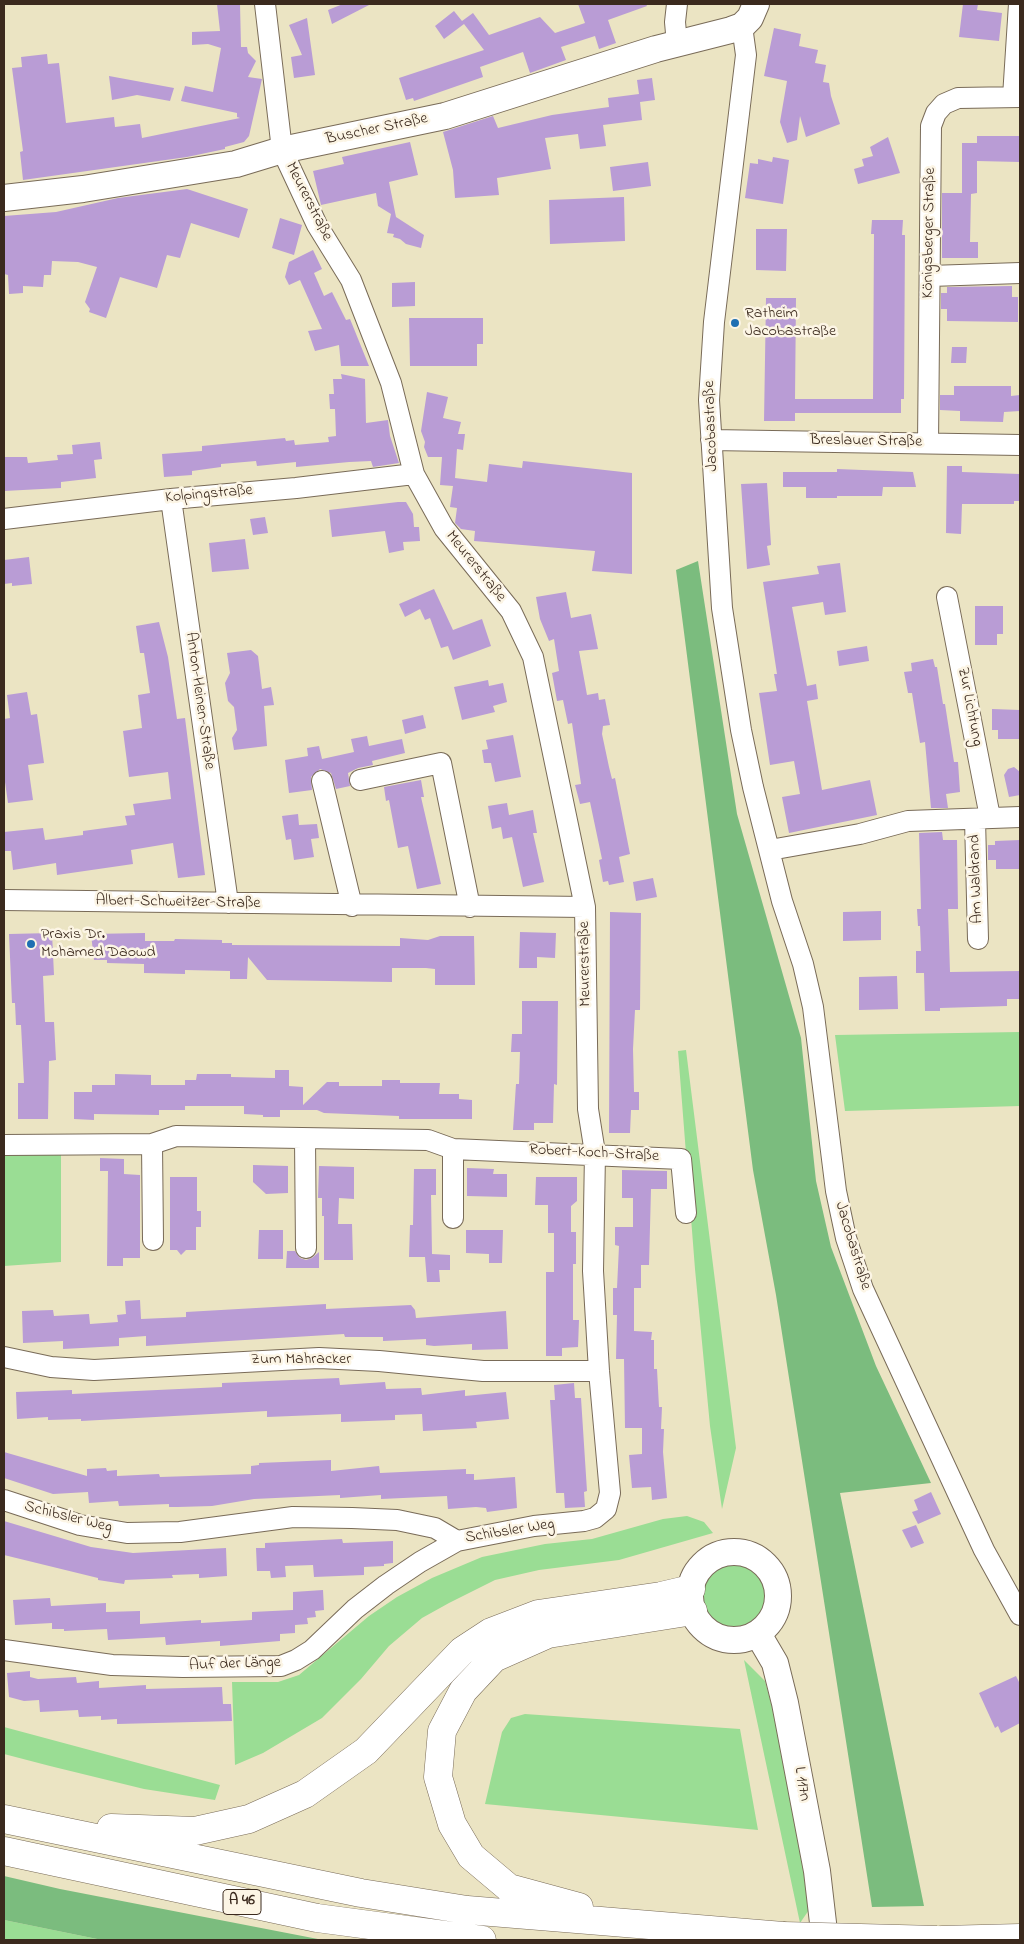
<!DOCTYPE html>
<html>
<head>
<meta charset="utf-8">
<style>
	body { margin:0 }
	#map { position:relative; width:1024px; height:1944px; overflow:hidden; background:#ebe4c3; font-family:"Indie Flower",sans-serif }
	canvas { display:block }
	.frame { position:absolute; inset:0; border:5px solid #3b2a1e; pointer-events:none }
</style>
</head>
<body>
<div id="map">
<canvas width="1024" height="1944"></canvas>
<div class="frame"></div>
</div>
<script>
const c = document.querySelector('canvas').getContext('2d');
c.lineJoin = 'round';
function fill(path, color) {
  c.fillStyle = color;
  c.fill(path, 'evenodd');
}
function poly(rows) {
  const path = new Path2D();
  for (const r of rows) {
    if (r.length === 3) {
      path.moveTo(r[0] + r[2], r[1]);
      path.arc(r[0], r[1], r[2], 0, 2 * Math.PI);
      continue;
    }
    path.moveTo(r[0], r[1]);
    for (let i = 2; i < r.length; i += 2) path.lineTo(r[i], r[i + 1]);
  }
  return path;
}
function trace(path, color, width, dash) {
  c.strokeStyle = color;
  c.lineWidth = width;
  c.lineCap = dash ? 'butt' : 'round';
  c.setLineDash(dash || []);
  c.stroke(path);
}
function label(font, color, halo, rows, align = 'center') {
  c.font = font + ' "Indie Flower",sans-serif';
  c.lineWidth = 5;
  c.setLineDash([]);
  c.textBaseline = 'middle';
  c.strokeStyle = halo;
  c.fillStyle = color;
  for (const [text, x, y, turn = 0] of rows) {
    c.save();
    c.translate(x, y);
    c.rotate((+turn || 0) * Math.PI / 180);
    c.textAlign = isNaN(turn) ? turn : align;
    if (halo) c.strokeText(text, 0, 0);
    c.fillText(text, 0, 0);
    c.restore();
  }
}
fill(poly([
	[1020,1032,1020,1106,845,1111,835,1035],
	[686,1050,736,1448,722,1509,710,1426,695,1269,678,1051],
	[61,1154,61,1262,4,1266,4,1155],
	[687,1516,704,1522,713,1533,619,1560,539,1570,495,1580,449,1603,422,1618,389,1646,361,1679,322,1718,263,1753,235,1765,232,1682,278,1682,299,1675,369,1616,397,1597,432,1578,482,1557,545,1544,592,1539,663,1519],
	[733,1594,33],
	[744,1660,765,1681,788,1766,811,1907,800,1923],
	[525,1714,740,1729,758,1830,485,1804,502,1732,511,1718],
	[4,1727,220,1785,215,1800,144,1789,50,1766,4,1754],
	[4,1920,102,1940,4,1939]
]), '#9add94');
fill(poly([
	[698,561,737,814,801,1038,816,1181,831,1247,876,1366,931,1483,840,1493,924,1906,872,1907,776,1295,753,1170,676,570],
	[4,1876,60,1889,323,1940,102,1940,4,1920]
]), '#7bbc7e');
fill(poly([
	[217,4,240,4,241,47,247,47,248,53,256,61,248,77,262,79,249,136,244,142,225,147,225,149,187,157,23,180,20,152,23,151,12,68,22,67,21,57,47,54,48,64,59,63,66,123,114,117,115,127,140,124,142,138,240,118,237,117,237,113,181,101,185,86,213,92,221,48,208,44,192,45,192,32,220,31],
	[343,4,371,4,332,24,328,10],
	[578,4,646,4,647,6,608,20,616,43,599,49,595,36,561,47,566,60,530,73,523,52,480,67,483,77,414,101,413,98,406,100,399,78,484,50,464,24,444,39,435,26,454,11,462,21,473,13,489,35,540,17,555,33,585,23],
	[963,4,978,4,977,10,1002,13,999,41,959,37],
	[307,18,315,75,294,78,291,57,302,55,289,25],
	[774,28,801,34,799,46,818,50,815,63,826,65,823,82,829,83,831,96,840,124,806,137,800,116,797,140,787,143,780,122,787,81,764,76],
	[109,76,174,88,170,101,137,95,112,100],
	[652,78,655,100,640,102,642,120,603,125,606,146,580,149,578,134,545,138,551,169,497,178,499,195,455,198,453,170,443,132,493,116,498,128,552,115,609,107,608,98,639,94,637,80],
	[977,136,1020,136,1020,162,977,161,977,193,971,194,970,242,978,242,978,258,942,258,942,193,962,193,962,143,977,143],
	[888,137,900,173,858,184,854,169,864,166,862,159,873,156,870,147],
	[410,142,418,175,389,182,396,217,424,235,421,248,406,244,400,239,393,237,394,234,387,233,391,214,378,206,376,193,321,205,313,171,344,164,342,157],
	[773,157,789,160,783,204,745,198,750,163,758,164,758,159,772,162],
	[648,162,651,186,613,191,610,167],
	[187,189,248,209,239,238,191,223,180,258,167,255,157,288,120,277,106,318,89,312,90,309,85,302,97,267,78,262,52,261,51,275,44,275,43,287,23,286,23,293,9,294,8,275,4,274,4,216,56,212,118,198],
	[624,197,625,241,550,244,549,200],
	[280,218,302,225,294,255,272,248],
	[872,220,903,220,902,235,905,235,904,399,901,399,901,413,795,413,795,421,764,421,766,298,796,298,795,399,873,399,874,234,871,234],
	[756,229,787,229,786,271,756,270],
	[313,250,322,269,314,273,324,296,332,292,346,320,350,319,369,366,341,366,339,345,315,351,308,331,322,329,300,280,289,285,285,277,289,262],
	[415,282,415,306,392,307,392,283],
	[1012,286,1012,297,1018,297,1018,322,947,321,947,309,941,309,941,293,947,293,947,287],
	[409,318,483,318,483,344,477,344,477,366,410,366],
	[952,347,967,347,966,363,951,363],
	[341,374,365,379,366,423,388,420,390,436,399,463,373,467,371,461,349,462,296,467,296,462,257,466,256,461,221,464,221,467,192,471,192,475,164,477,162,454,202,451,202,446,285,438,286,441,294,440,295,445,329,442,328,437,336,436,335,409,330,409,329,394,334,394,333,379,342,379],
	[954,386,1011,386,1011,396,1020,395,1020,411,1004,412,1003,422,960,421,960,411,940,410,940,395,954,395],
	[427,392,448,397,443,418,461,422,458,434,465,434,463,450,457,449,455,478,487,482,489,464,522,468,523,461,632,473,632,574,592,571,595,551,474,541,475,531,461,529,455,523,457,508,450,507,453,486,440,485,442,457,428,457,424,447,425,442,421,431],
	[100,442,102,459,94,460,96,478,61,482,61,488,4,491,4,457,27,457,28,463,58,460,57,455,73,454,72,445],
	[947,466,962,466,962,472,1020,474,1020,501,1014,501,1014,504,962,504,961,534,946,533],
	[837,469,913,472,916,487,883,487,882,496,837,496,837,498,806,498,806,487,783,487,783,472,837,472],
	[767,483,771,545,767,546,770,565,747,569,741,484],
	[398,502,406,502,413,514,414,527,419,527,420,541,403,542,404,550,389,553,385,531,332,537,329,510],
	[265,517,268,533,253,535,250,519],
	[245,539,249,569,212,572,209,543],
	[29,557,32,584,12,586,12,583,4,584,4,560],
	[840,563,846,612,825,615,823,602,792,607,807,686,816,684,818,699,807,701,822,790,870,780,877,815,789,833,782,797,800,794,794,761,770,765,759,693,777,691,774,674,777,674,763,582,819,574,817,566],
	[434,589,453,630,482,619,491,646,453,660,448,646,441,648,430,618,425,620,420,609,405,617,399,604],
	[566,592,571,618,591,614,598,649,579,651,587,695,598,693,599,700,605,699,610,725,603,726,602,734,609,767,612,779,615,778,630,854,619,857,624,882,609,885,608,881,603,882,599,860,602,859,590,802,580,804,575,785,581,784,572,723,568,724,563,700,557,701,552,673,559,671,554,639,549,641,540,619,536,597],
	[975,606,1003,606,1003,634,997,634,997,645,975,645],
	[159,622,168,657,177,719,185,718,205,875,178,878,173,843,131,850,133,864,57,875,56,863,13,870,11,851,5,851,4,832,43,828,45,840,83,835,83,831,127,825,125,816,135,815,133,804,171,799,168,772,129,777,123,731,142,728,138,695,150,693,144,653,140,653,136,626],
	[867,646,869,661,839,666,837,651],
	[251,650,258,656,262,689,271,687,274,705,264,706,267,746,234,750,232,738,237,730,234,707,228,701,225,683,230,673,227,653],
	[933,659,935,667,937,667,943,704,945,704,954,762,958,762,960,792,946,794,948,808,931,808,925,742,920,743,912,693,908,693,904,672,912,671,911,663],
	[488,680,489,686,503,683,507,702,493,706,495,712,462,720,454,687],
	[27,692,31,715,37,714,44,763,28,765,33,800,8,803,4,775,4,719,10,718,7,695],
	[992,709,1020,710,1020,739,998,739,998,730,992,730],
	[423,715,426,728,405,734,402,720],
	[513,735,521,777,495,782,491,763,484,763,482,750,488,749,486,740],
	[367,736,369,746,402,739,405,753,372,761,373,765,358,768,348,773,350,786,336,789,331,773,320,769,311,777,312,790,289,793,285,760,308,756,307,748,319,746,322,759,354,752,351,739],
	[1014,767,1020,772,1020,795,1009,797,1004,775,1008,769],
	[421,780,424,797,421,797,441,884,417,889,408,846,398,848,389,800,386,801,384,787],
	[507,803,509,815,533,810,537,833,533,833,544,882,523,887,512,837,503,839,501,827,492,829,488,806],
	[298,814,299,825,317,824,319,838,311,839,314,857,294,860,291,839,286,840,282,816],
	[942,832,943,840,957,840,958,909,948,909,950,972,1020,971,1020,999,1007,999,1007,1006,940,1008,940,1011,925,1011,924,973,916,973,916,951,921,951,920,926,918,926,917,909,921,909,919,833],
	[1020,840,1020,869,996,869,996,860,988,860,988,845,995,845,995,841],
	[653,878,657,897,636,901,633,882],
	[881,911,881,940,843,941,843,912],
	[610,912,641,913,640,1010,635,1010,633,1049,634,1092,639,1092,639,1110,631,1110,630,1133,609,1133],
	[520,932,556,933,555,958,537,957,537,968,519,968],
	[52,933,54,975,43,976,45,1022,54,1022,56,1060,49,1061,48,1119,18,1119,18,1083,24,1083,21,1025,16,1025,15,1003,12,1003,9,934],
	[145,933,145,941,174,941,175,939,222,940,222,943,232,943,232,945,400,946,400,938,428,940,440,936,474,936,475,985,435,985,435,969,426,968,392,968,392,982,267,980,248,957,247,979,230,979,230,971,185,970,185,974,144,973,144,964,107,963,107,960,94,960,91,934],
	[897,976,898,1009,859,1010,859,977],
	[522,1001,558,1001,557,1085,554,1084,553,1123,534,1123,534,1130,513,1130,516,1084,519,1084,520,1052,511,1052,512,1034,522,1034],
	[275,1070,289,1070,289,1086,303,1087,303,1105,327,1082,339,1082,339,1086,382,1086,382,1080,400,1080,400,1083,440,1083,439,1094,459,1094,459,1099,472,1100,472,1119,399,1119,399,1116,324,1113,317,1110,280,1110,280,1117,263,1117,263,1115,244,1114,244,1106,185,1106,185,1110,159,1110,159,1115,94,1114,94,1120,74,1119,74,1092,92,1092,92,1085,115,1085,115,1074,151,1075,151,1085,185,1085,185,1080,196,1080,197,1074,231,1074,231,1077,275,1078],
	[100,1158,124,1159,124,1174,140,1175,140,1258,123,1258,123,1266,107,1266,108,1171,100,1171],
	[253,1165,288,1166,288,1193,266,1194,253,1182],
	[319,1166,354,1167,354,1199,339,1198,338,1224,352,1224,353,1260,324,1260,324,1216,322,1216,322,1198,318,1198],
	[467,1168,494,1169,493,1174,507,1174,507,1197,467,1196],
	[414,1169,436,1169,436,1195,431,1195,432,1254,450,1255,450,1270,439,1270,440,1282,427,1282,425,1257,409,1257,410,1225,413,1225],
	[622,1170,667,1171,667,1189,651,1189,649,1265,641,1265,641,1288,634,1288,634,1331,652,1332,651,1340,654,1340,654,1369,657,1369,659,1407,662,1407,661,1429,664,1429,663,1452,667,1498,652,1500,651,1487,632,1488,629,1455,642,1454,642,1428,625,1428,624,1359,616,1359,617,1315,613,1315,613,1288,617,1288,619,1246,615,1245,615,1227,633,1227,633,1198,622,1198],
	[170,1177,197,1177,197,1211,201,1211,201,1227,196,1227,196,1250,186,1250,181,1255,177,1250,170,1250],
	[536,1177,577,1177,577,1201,571,1206,571,1232,576,1232,576,1264,573,1264,573,1320,579,1320,578,1347,562,1348,562,1356,546,1356,546,1272,554,1272,554,1233,548,1233,548,1205,535,1205],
	[259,1230,283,1230,283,1259,258,1259],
	[466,1230,503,1230,502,1263,489,1263,489,1254,466,1253],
	[287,1251,295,1251,300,1258,306,1260,312,1258,319,1252,319,1268,286,1268],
	[140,1300,141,1319,186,1317,186,1312,326,1304,326,1309,411,1305,415,1310,416,1318,506,1311,508,1349,472,1350,472,1344,434,1346,426,1345,426,1339,383,1341,383,1337,345,1337,344,1334,146,1346,146,1336,119,1338,119,1346,63,1349,63,1341,23,1343,22,1311,53,1310,54,1316,89,1314,90,1324,118,1322,117,1315,126,1314,125,1301],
	[339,1378,340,1385,385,1382,386,1389,421,1388,422,1395,465,1390,465,1396,506,1392,509,1419,476,1422,477,1428,423,1431,422,1414,395,1415,395,1420,341,1422,341,1414,267,1417,267,1411,81,1421,81,1419,48,1420,48,1417,17,1419,16,1392,72,1390,72,1394,136,1391,222,1387,222,1383],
	[574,1383,575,1398,581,1398,587,1491,584,1492,585,1507,565,1508,564,1493,556,1493,550,1400,555,1400,554,1385],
	[4,1452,87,1476,87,1469,106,1468,107,1471,117,1470,117,1476,159,1474,160,1477,251,1474,251,1466,259,1465,259,1463,331,1460,331,1471,379,1466,380,1473,466,1469,466,1474,474,1474,474,1480,515,1477,517,1508,487,1512,486,1508,476,1507,448,1509,447,1496,381,1499,381,1495,340,1498,340,1495,254,1499,212,1506,178,1507,169,1507,169,1504,119,1506,118,1501,89,1503,88,1492,53,1494,4,1478],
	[931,1492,941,1514,918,1524,912,1512,918,1510,914,1500],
	[4,1521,91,1547,133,1553,226,1548,227,1576,199,1578,199,1574,172,1575,173,1578,125,1580,124,1584,98,1580,98,1578,4,1555],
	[916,1525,924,1543,911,1548,902,1530],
	[342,1539,343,1543,393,1541,393,1563,384,1564,384,1566,364,1567,364,1575,314,1577,313,1565,285,1566,286,1577,271,1578,270,1571,257,1571,256,1548,265,1548,265,1543],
	[323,1590,324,1610,315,1611,316,1617,307,1618,308,1624,295,1625,295,1633,280,1634,280,1641,220,1646,220,1641,166,1645,165,1637,108,1640,107,1629,64,1631,64,1629,52,1629,52,1623,15,1625,13,1600,50,1598,51,1606,106,1603,106,1612,140,1611,140,1624,201,1620,201,1623,252,1620,252,1612,293,1610,293,1592],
	[30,1671,30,1677,38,1679,76,1677,77,1683,99,1681,99,1688,146,1685,146,1689,222,1687,223,1704,231,1704,232,1721,117,1724,117,1719,101,1720,101,1716,79,1717,78,1710,40,1712,39,1700,24,1701,9,1697,7,1673],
	[1016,1676,1020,1684,1020,1723,1001,1733,998,1726,995,1728,979,1693]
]), '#b99cd5');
const minor = poly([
	[742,26,746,55,714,322,709,400,722,608,741,730,753,787,782,901,803,964,813,1007,836,1191,846,1238,863,1289,984,1550,1020,1615],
	[677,44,675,22,677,4],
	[1013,97,1019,4],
	[930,276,1020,273],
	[711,440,1020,445],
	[928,443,931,126,936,113,944,104,958,98,1020,97],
	[171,499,228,903],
	[4,519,171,499,296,488,414,474],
	[947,597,990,817],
	[360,780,441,763,470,907],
	[322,781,352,906],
	[975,819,978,939],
	[770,850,860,834,908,821,1020,817],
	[4,900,585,907],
	[305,1140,306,1248],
	[152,1144,153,1240],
	[4,1145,152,1144,176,1136,428,1140,453,1149,681,1159,686,1213],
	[453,1149,453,1218],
	[4,1357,51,1367,94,1370,319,1358,379,1361,483,1371,599,1371],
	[4,1500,80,1525,127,1533,180,1532,293,1517,352,1518,397,1520,435,1528,457,1541,534,1526,584,1521,595,1518,606,1509,610,1493,599,1371,593,1271,595,1153,588,1109,585,907,533,657,511,611,444,528,414,474,391,383,351,280,317,225,282,150,265,4],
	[4,1650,112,1665,183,1667,281,1666,296,1660,312,1650,355,1609,386,1585,420,1562,457,1541]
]);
const major = poly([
	[4,198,83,189,236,164,282,150,445,116,656,49,731,30,742,26,750,18,756,4],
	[734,1596,44],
	[758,1634,775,1663,785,1703,817,1871,825,1940]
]);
const highway = poly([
	[4,1819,361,1893,467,1910,783,1936],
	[111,1828,195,1831,249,1819,305,1794,366,1751,462,1651,491,1632,538,1614,661,1596,691,1589],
	[4,1851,317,1918,482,1940],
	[579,1907,509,1888,471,1856,452,1824,438,1777,442,1731,463,1691,494,1658,548,1634,693,1611],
	[942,1940,1020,1938]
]);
trace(minor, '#796b58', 22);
trace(major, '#796b58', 28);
trace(highway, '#796b58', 29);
trace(minor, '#fff', 20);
trace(major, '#fff', 26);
trace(highway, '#fff', 28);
const highwayBridge = poly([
	[783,1936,937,1940]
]);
trace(highwayBridge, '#796b58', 29, []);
trace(highwayBridge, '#fff', 28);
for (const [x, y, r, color] of [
	[735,323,5,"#1f6fb2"],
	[31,944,5,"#1f6fb2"]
]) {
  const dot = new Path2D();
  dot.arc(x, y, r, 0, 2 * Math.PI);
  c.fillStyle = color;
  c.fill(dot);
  trace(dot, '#fcf5e5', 2);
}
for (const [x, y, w] of [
	[242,1902,38]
]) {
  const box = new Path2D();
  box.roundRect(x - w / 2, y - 12.5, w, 25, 4);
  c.fillStyle = '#fcf5e5';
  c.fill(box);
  trace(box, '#3b2a1e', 1);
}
label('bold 15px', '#3b2a1e', null, [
	["A 46",242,1902]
]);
label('16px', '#3b2a1e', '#fcf5e5', [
	["Buscher Straße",377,130,-12],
	["Meurerstraße",308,202,63],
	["Königsberger Straße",930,233,-89],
	["Jacobastraße",712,426,-92],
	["Breslauer Straße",866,442,1],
	["Kolpingstraße",209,495,-5],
	["Meurerstraße",475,567,51],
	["Anton-Heinen-Straße",199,701,82],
	["Zur Lichtung",969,707,79],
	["Am Waldrand",977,879,-92],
	["Albert-Schweitzer-Straße",178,903,1],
	["Meurerstraße",586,964,-91],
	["Robert-Koch-Straße",594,1154,3],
	["Jacobastraße",852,1246,73],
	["Zum Mahracker",301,1360],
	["Schibsler Weg",68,1518,14],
	["Schibsler Weg",510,1532,-9],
	["Auf der Länge",235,1665,-2],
	["L 117n",801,1784,80]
]);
label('16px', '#3b2a1e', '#fcf5e5', [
	["Ratheim",745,314],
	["Jacobastraße",745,332],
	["Praxis Dr.",41,935],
	["Mohamed Daowd",41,953]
], 'left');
</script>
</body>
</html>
